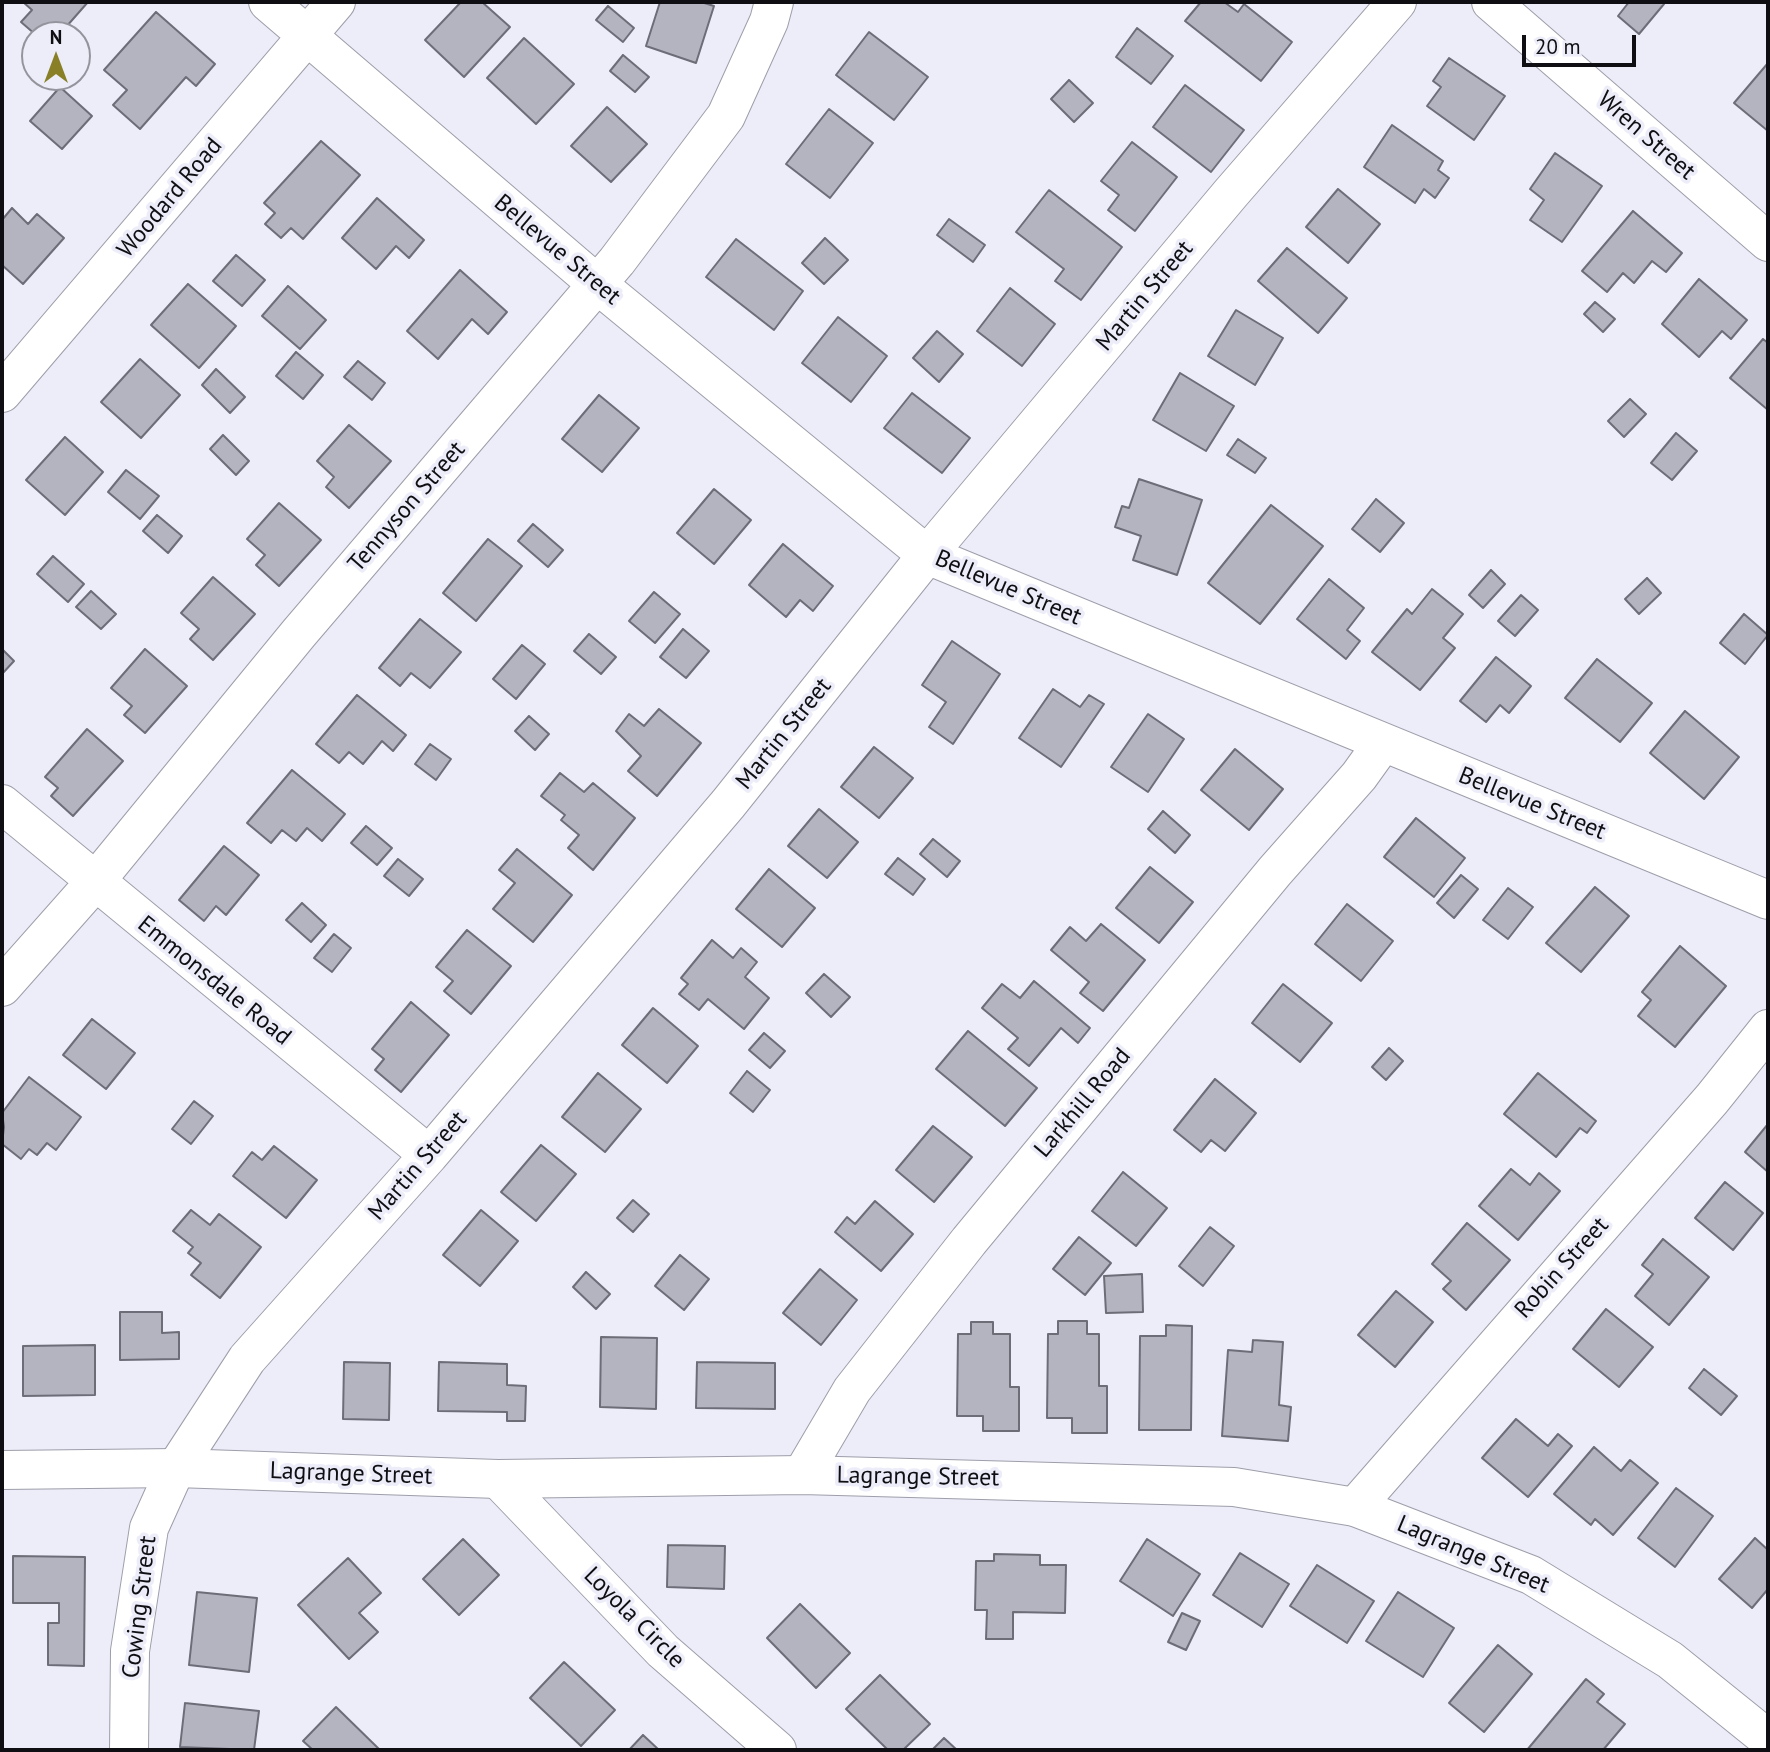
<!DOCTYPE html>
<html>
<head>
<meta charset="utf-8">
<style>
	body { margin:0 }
	#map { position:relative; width:1770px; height:1752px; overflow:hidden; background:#ecedf9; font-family:"PT Sans",sans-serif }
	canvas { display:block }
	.frame { position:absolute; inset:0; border:4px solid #0f0f13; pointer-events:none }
	.north { position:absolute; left:21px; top:21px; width:70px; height:70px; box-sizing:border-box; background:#ecedf9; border:2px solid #94949d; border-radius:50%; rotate:0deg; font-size:19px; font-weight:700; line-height:28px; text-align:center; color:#0f0f13 }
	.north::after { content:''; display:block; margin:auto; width:24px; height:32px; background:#887f26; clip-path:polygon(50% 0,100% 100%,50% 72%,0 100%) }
	.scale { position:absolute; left:1522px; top:35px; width:114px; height:32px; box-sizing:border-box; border:4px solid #0f0f13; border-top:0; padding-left:9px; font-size:21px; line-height:24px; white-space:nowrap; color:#0f0f13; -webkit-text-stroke:5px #ecedf9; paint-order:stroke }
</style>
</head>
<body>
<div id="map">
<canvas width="1770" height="1752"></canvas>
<div class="frame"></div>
<div class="north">N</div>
<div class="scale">20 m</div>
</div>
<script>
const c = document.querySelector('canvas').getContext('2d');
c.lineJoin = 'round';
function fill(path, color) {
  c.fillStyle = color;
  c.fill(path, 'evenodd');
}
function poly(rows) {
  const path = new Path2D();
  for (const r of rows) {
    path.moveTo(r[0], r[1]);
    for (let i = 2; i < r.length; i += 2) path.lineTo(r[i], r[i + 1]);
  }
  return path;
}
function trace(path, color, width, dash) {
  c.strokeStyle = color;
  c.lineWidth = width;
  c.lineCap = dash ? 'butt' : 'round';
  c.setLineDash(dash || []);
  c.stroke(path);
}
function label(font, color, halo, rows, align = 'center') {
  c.font = font + ' "PT Sans",sans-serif';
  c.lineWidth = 7;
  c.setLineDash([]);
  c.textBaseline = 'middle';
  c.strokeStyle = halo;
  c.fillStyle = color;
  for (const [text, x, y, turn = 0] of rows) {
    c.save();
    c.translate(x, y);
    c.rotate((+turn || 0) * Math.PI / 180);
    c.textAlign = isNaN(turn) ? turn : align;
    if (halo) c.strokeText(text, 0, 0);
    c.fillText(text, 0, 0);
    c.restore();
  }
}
const building = poly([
	[23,2,88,2,59,35,36,35,21,22,32,10,23,2],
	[461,2,482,2,510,27,464,77,425,40,461,2],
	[660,2,701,2,714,6,696,63,646,46,660,2],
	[1201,2,1224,2,1238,12,1244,4,1292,42,1261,81,1185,21,1201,2],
	[1629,2,1661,2,1664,4,1639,34,1618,16,1629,2],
	[608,6,634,28,623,42,596,20,608,6],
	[156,12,215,64,196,86,186,77,140,129,113,105,127,90,104,70,156,12],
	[1137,28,1173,56,1151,84,1116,57,1137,28],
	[869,32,928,77,894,120,836,75,869,32],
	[524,38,574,84,536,124,487,78,524,38],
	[623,55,649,77,635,92,610,71,623,55],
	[1449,58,1505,96,1474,140,1427,106,1441,87,1433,81,1449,58],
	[1768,63,1768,131,1734,103,1768,63],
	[1069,80,1093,103,1074,122,1051,99,1069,80],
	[1185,85,1244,130,1211,172,1153,127,1185,85],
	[60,87,92,116,62,149,30,121,60,87],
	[607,107,647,144,611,182,571,146,607,107],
	[829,109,873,143,830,198,786,164,829,109],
	[1392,125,1443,161,1438,170,1449,178,1435,198,1424,189,1415,203,1364,167,1392,125],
	[321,141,360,175,303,239,291,228,281,238,265,224,275,213,264,203,321,141],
	[1132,142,1177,177,1135,231,1108,210,1119,195,1101,181,1132,142],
	[1555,153,1602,186,1562,242,1530,220,1544,200,1530,189,1555,153],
	[1338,189,1380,224,1348,263,1306,227,1338,189],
	[1049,190,1122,247,1081,300,1055,281,1064,269,1016,232,1049,190],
	[377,198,424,240,409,258,396,246,376,269,342,238,377,198],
	[12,208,28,224,37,214,64,238,23,284,2,265,2,220,12,208],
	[1633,211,1682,253,1666,272,1652,261,1634,283,1623,273,1607,292,1582,271,1633,211],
	[949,219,985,245,973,262,937,235,949,219],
	[825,238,848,260,824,284,802,263,825,238],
	[736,239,803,291,774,330,706,277,736,239],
	[1287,248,1347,298,1318,333,1258,281,1287,248],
	[236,255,265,280,242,306,213,281,236,255],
	[460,270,507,312,488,334,472,319,438,359,407,331,460,270],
	[1699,279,1747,320,1731,339,1722,331,1699,357,1662,324,1699,279],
	[188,284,236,326,199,368,151,325,188,284],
	[288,286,326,320,300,349,262,316,288,286],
	[1010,288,1055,324,1022,366,977,331,1010,288],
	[1595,302,1615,319,1603,332,1584,314,1595,302],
	[1236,310,1283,338,1255,385,1208,356,1236,310],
	[838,317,887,356,851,402,802,363,838,317],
	[937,331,963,354,939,382,913,358,937,331],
	[1763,339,1768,343,1768,410,1730,378,1763,339],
	[296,352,323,375,303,399,276,376,296,352],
	[140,359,180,395,141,438,101,402,140,359],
	[358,361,385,383,372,400,344,377,358,361],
	[216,369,245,397,230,413,202,385,216,369],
	[1180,373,1234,406,1206,451,1153,420,1180,373],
	[912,393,970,438,942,473,884,428,912,393],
	[599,395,639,428,602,472,562,439,599,395],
	[1630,399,1646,414,1624,437,1608,421,1630,399],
	[349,425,391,461,349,508,326,487,334,477,317,461,349,425],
	[1676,433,1697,451,1672,480,1651,463,1676,433],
	[223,435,249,461,236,475,210,449,223,435],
	[65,437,103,472,65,515,26,480,65,437],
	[1238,439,1266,458,1255,473,1227,455,1238,439],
	[126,470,159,496,140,519,108,492,126,470],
	[1139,479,1202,500,1177,575,1133,560,1141,536,1115,527,1122,506,1129,508,1139,479],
	[714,489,751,520,714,564,677,533,714,489],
	[1376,499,1404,523,1380,552,1352,529,1376,499],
	[279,503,321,540,279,586,256,565,265,555,247,539,279,503],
	[1271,505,1323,546,1260,624,1208,583,1271,505],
	[157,515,182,536,168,553,143,531,157,515],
	[533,524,563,550,548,567,518,541,533,524],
	[488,539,522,566,476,621,443,593,488,539],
	[783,544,833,586,813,611,800,600,786,617,749,585,783,544],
	[53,556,84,584,68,602,37,574,53,556],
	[1491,570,1505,584,1483,608,1469,595,1491,570],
	[213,577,255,614,213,660,190,639,199,629,181,613,213,577],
	[1647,578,1661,593,1639,614,1625,599,1647,578],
	[1329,579,1364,608,1347,630,1360,641,1346,659,1297,619,1329,579],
	[1432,589,1463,614,1443,638,1455,648,1420,690,1372,652,1407,609,1412,614,1432,589],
	[91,591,116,614,101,629,76,607,91,591],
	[654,592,680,614,655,643,629,621,654,592],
	[1521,595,1538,610,1515,636,1498,621,1521,595],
	[1744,614,1768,635,1745,664,1720,643,1744,614],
	[420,619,461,652,430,688,411,673,400,686,379,668,420,619],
	[683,629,709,651,686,678,660,657,683,629],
	[589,634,616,657,601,674,574,651,589,634],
	[952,641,1000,674,953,744,929,727,946,702,922,685,952,641],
	[522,645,545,664,516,699,493,679,522,645],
	[2,649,14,661,2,674,2,649],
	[145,649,187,686,145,733,124,715,132,706,111,688,145,649],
	[1496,657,1531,686,1509,713,1500,705,1486,722,1460,701,1496,657],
	[1597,659,1652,703,1620,742,1565,698,1597,659],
	[1053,689,1080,707,1089,695,1104,704,1061,767,1019,738,1053,689],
	[357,695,406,735,393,751,382,741,363,764,349,752,339,763,316,744,357,695],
	[659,709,701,743,657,796,628,771,641,756,616,731,629,714,644,726,659,709],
	[1685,711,1739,757,1704,799,1650,753,1685,711],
	[1148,714,1184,739,1148,792,1111,767,1148,714],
	[529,716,549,734,535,750,515,731,529,716],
	[87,729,123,761,73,816,51,796,58,788,45,777,87,729],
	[430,744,451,759,436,780,415,764,430,744],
	[874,747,913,778,879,818,841,787,874,747],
	[1235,749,1283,789,1249,830,1201,790,1235,749],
	[292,770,345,814,322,841,307,828,296,841,282,830,271,843,247,823,292,770],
	[560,773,584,792,593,783,635,818,593,870,568,848,579,835,561,820,565,815,541,796,560,773],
	[819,809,858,842,827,878,788,846,819,809],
	[1163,811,1190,835,1175,853,1148,829,1163,811],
	[1416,818,1465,858,1434,897,1384,857,1416,818],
	[366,826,392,848,377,865,351,843,366,826],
	[933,839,960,861,947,877,920,854,933,839],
	[224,846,259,875,226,915,216,906,204,921,179,900,224,846],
	[517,849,572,895,533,942,493,909,515,883,499,870,517,849],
	[898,858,925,879,913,895,885,874,898,858],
	[398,859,423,879,409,896,384,876,398,859],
	[1150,867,1193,902,1159,943,1116,908,1150,867],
	[769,869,815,908,782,947,736,909,769,869],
	[1461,875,1478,889,1454,918,1437,903,1461,875],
	[1595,887,1629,916,1581,972,1546,943,1595,887],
	[1508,888,1533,907,1508,939,1483,920,1508,888],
	[302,903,326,925,311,942,286,920,302,903],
	[1347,904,1393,941,1361,981,1315,944,1347,904],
	[1101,924,1145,960,1103,1011,1080,993,1089,982,1051,950,1070,927,1086,941,1101,924],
	[467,930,511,966,471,1014,444,991,453,981,436,967,467,930],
	[334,934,351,948,332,972,314,958,334,934],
	[712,940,733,958,741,948,757,962,745,977,769,998,744,1029,708,999,699,1010,679,994,688,984,681,978,712,940],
	[1680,946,1726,986,1675,1047,1638,1016,1651,1000,1642,992,1680,946],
	[824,974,850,997,831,1017,806,993,824,974],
	[1034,981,1090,1028,1078,1043,1061,1028,1029,1066,1008,1049,1018,1038,982,1008,1002,984,1020,998,1034,981],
	[1283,984,1332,1023,1300,1062,1252,1023,1283,984],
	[411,1002,449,1035,401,1092,375,1070,384,1059,372,1049,411,1002],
	[653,1008,698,1046,667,1083,622,1045,653,1008],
	[92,1019,135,1053,106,1089,63,1055,92,1019],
	[968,1031,1037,1088,1005,1126,936,1069,968,1031],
	[764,1033,785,1051,770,1068,749,1050,764,1033],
	[1389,1048,1403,1061,1386,1080,1372,1067,1389,1048],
	[747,1071,770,1090,753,1112,730,1093,747,1071],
	[598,1073,641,1109,605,1152,562,1117,598,1073],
	[1538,1073,1596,1121,1587,1133,1580,1128,1556,1157,1504,1114,1538,1073],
	[29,1077,81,1117,56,1150,47,1143,37,1155,29,1149,21,1159,2,1144,4,1127,2,1113,29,1077],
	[1215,1079,1256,1113,1225,1151,1211,1140,1201,1152,1174,1130,1215,1079],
	[194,1101,213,1116,191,1144,172,1129,194,1101],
	[1768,1124,1768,1172,1745,1152,1768,1124],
	[933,1126,972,1157,934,1202,896,1170,933,1126],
	[541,1145,576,1174,536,1221,501,1192,541,1145],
	[274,1146,317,1180,286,1218,233,1176,252,1152,262,1160,274,1146],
	[1511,1169,1530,1185,1539,1173,1560,1191,1518,1240,1479,1206,1511,1169],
	[1123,1172,1167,1208,1136,1246,1092,1211,1123,1172],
	[1725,1182,1763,1213,1733,1250,1695,1218,1725,1182],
	[633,1200,649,1214,633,1232,617,1218,633,1200],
	[875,1201,913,1234,881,1271,835,1232,847,1217,855,1224,875,1201],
	[191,1210,210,1225,219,1214,261,1247,220,1298,191,1275,201,1263,188,1253,193,1247,173,1231,191,1210],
	[481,1210,518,1241,480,1286,443,1255,481,1210],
	[1467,1223,1510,1260,1466,1310,1443,1289,1451,1281,1432,1264,1467,1223],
	[1210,1227,1234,1246,1203,1286,1179,1266,1210,1227],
	[1079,1237,1111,1263,1085,1295,1053,1269,1079,1237],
	[1663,1239,1709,1277,1669,1325,1635,1296,1653,1274,1642,1265,1663,1239],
	[680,1255,709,1279,684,1310,655,1286,680,1255],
	[820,1269,857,1300,821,1345,783,1313,820,1269],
	[586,1272,610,1294,596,1309,573,1287,586,1272],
	[1142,1274,1143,1312,1106,1313,1104,1276,1142,1274],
	[1396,1291,1433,1322,1395,1367,1358,1335,1396,1291],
	[1606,1309,1653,1347,1619,1387,1573,1349,1606,1309],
	[120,1312,162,1312,162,1333,179,1332,179,1359,120,1360,120,1312],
	[1058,1321,1087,1321,1087,1334,1099,1334,1099,1386,1107,1386,1107,1433,1072,1433,1072,1418,1047,1418,1048,1334,1058,1334,1058,1321],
	[971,1322,993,1322,993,1334,1010,1334,1010,1387,1019,1387,1019,1431,983,1431,983,1416,957,1416,958,1334,971,1334,971,1322],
	[1166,1325,1192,1326,1191,1430,1139,1430,1140,1336,1166,1336,1166,1325],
	[601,1337,657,1338,656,1409,600,1407,601,1337],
	[1253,1340,1283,1342,1279,1405,1291,1407,1288,1441,1222,1436,1228,1350,1252,1352,1253,1340],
	[95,1345,95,1395,23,1396,23,1346,95,1345],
	[344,1362,390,1363,389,1420,343,1419,344,1362],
	[439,1362,507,1364,507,1385,526,1386,525,1421,507,1421,507,1412,438,1411,439,1362],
	[697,1362,775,1363,775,1409,696,1408,697,1362],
	[1704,1369,1737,1396,1721,1415,1689,1388,1704,1369],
	[1516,1419,1548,1446,1558,1434,1572,1446,1528,1497,1482,1458,1516,1419],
	[1594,1447,1621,1471,1630,1460,1658,1483,1613,1535,1595,1519,1591,1525,1554,1494,1594,1447],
	[1676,1488,1713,1516,1675,1567,1638,1538,1676,1488],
	[1755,1538,1768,1550,1768,1589,1752,1608,1719,1579,1755,1538],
	[463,1539,499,1575,459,1615,423,1579,463,1539],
	[1147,1539,1200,1574,1173,1616,1120,1581,1147,1539],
	[668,1545,725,1546,724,1589,667,1587,668,1545],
	[1240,1553,1289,1584,1262,1627,1213,1595,1240,1553],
	[994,1554,1040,1555,1040,1565,1066,1565,1065,1613,1013,1612,1013,1639,986,1639,987,1610,975,1610,976,1561,994,1561,994,1554],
	[13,1556,85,1557,84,1666,48,1665,48,1623,59,1623,59,1603,13,1603,13,1556],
	[348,1558,381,1593,359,1613,378,1632,349,1659,298,1605,348,1558],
	[1317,1565,1374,1601,1347,1643,1290,1606,1317,1565],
	[197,1592,257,1598,249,1672,189,1665,197,1592],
	[1398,1592,1454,1628,1423,1677,1366,1641,1398,1592],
	[800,1604,850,1653,816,1688,767,1638,800,1604],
	[1182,1613,1200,1621,1186,1650,1168,1642,1182,1613],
	[1498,1645,1532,1674,1484,1732,1449,1703,1498,1645],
	[564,1662,615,1710,581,1746,530,1698,564,1662],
	[880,1675,930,1724,903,1750,888,1750,846,1709,880,1675],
	[1586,1679,1604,1694,1597,1702,1625,1724,1603,1750,1527,1750,1586,1679],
	[185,1703,259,1711,254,1750,180,1747,185,1703],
	[336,1707,380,1750,313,1750,303,1741,336,1707],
	[643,1735,659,1750,629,1750,643,1735],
	[944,1738,957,1750,932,1750,944,1738]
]);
fill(building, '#b3b4c0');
trace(building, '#6d6d78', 2);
const street = poly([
	[268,2,597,284,927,555,1768,900],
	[1491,2,1768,242],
	[2,393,336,2],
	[2,804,429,1155],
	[2,987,94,883,299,633,617,261,726,116,769,21,774,2],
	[802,1475,852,1390,969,1241,1275,871,1359,776,1382,744],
	[498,1479,663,1651,777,1750],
	[1355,1507,1712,1099,1768,1029],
	[129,1750,130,1651,149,1528,176,1468,247,1359,429,1155,728,804,927,555,1231,193,1397,2]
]);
const secondary = poly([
	[2,1470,176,1468,498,1479,802,1475,1234,1487,1355,1507,1531,1575,1670,1660,1768,1739]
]);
trace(street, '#9d9ea9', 40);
trace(secondary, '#9d9ea9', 40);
trace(street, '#fff', 38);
trace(secondary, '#fff', 38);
label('24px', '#0f0f13', '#ecedf9', [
	["Wren Street",1646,136,41],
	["Woodard Road",170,198,-50],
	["Bellevue Street",557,250,40],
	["Martin Street",1145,296,-50],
	["Tennyson Street",407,507,-49],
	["Bellevue Street",1008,588,23],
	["Martin Street",784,734,-51],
	["Bellevue Street",1532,804,22],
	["Emmonsdale Road",214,981,39],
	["Larkhill Road",1083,1103,-50],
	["Martin Street",418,1166,-49],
	["Robin Street",1562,1268,-48],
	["Lagrange Street",351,1474,2],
	["Lagrange Street",918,1477,1],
	["Lagrange Street",1473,1555,23],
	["Cowing Street",140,1607,-83],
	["Loyola Circle",634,1618,45]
]);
</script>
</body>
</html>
